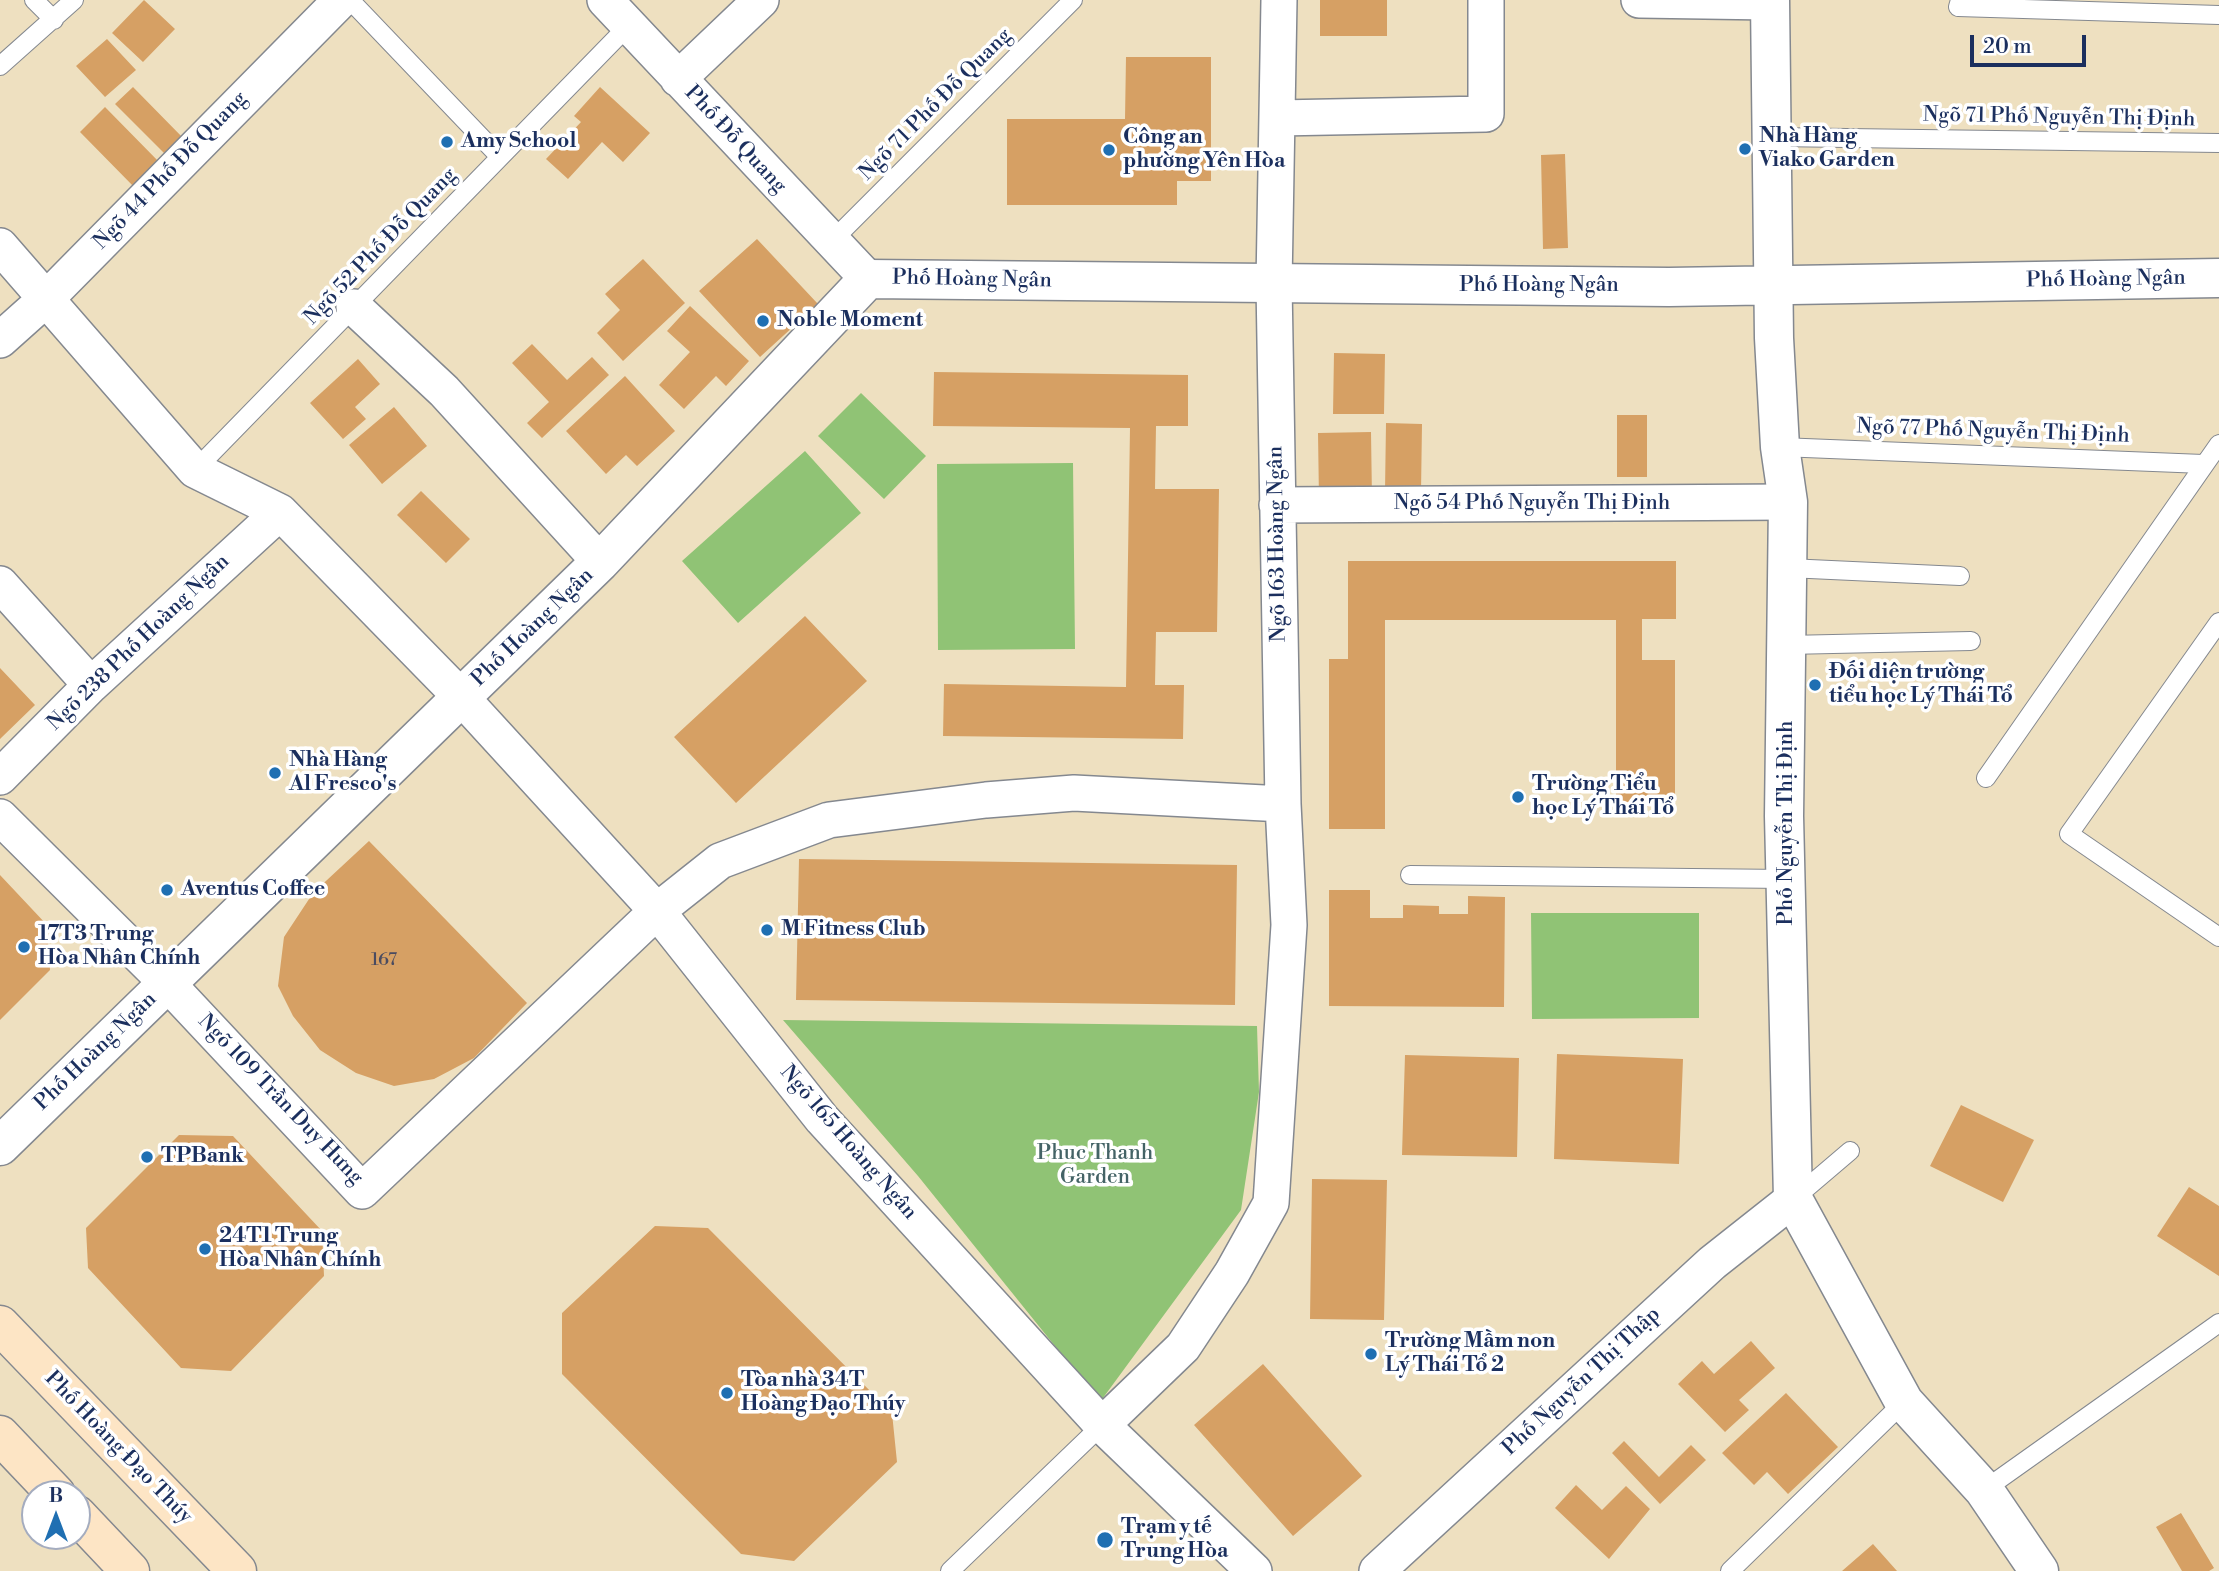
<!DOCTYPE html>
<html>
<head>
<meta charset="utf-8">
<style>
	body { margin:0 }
	#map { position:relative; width:2219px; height:1571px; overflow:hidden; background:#eee0c0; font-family:"Libre Bodoni",serif }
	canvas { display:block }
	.north { position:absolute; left:21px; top:1480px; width:70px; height:70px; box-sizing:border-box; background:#fff; border:2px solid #a4acbf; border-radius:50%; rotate:0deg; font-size:19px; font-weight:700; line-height:28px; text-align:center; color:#1b2f5e }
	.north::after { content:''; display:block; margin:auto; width:24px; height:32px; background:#1f6fb2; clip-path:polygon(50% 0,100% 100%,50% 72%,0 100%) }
	.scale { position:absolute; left:1970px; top:35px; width:116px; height:32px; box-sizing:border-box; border:4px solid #1b2f5e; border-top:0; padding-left:9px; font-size:21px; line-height:24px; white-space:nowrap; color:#1b2f5e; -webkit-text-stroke:5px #fff; paint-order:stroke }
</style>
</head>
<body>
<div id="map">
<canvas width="2219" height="1571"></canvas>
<div class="north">B</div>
<div class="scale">20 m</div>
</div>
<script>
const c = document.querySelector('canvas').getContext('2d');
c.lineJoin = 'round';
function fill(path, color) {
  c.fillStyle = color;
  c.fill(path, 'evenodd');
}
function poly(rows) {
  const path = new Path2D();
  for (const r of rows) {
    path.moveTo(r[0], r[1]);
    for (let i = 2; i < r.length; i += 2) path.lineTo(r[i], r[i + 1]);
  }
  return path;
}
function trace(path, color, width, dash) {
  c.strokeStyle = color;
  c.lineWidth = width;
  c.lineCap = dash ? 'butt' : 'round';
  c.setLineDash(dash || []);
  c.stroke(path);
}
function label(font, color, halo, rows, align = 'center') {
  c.font = font + ' "Libre Bodoni",serif';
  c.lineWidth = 7;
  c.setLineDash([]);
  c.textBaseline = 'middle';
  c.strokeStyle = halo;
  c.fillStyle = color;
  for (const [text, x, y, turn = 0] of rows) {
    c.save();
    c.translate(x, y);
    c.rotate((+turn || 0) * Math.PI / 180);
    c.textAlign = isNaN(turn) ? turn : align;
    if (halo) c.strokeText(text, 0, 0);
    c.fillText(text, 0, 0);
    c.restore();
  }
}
fill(poly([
	[861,393,926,456,884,499,818,436],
	[805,451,861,513,738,623,682,561],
	[1073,463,1075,649,938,650,937,464],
	[1531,913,1699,913,1699,1018,1532,1019],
	[783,1020,1257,1026,1259,1092,1241,1210,1100,1402,918,1176]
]), '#90c375');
fill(poly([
	[144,0,175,29,143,62,112,33],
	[1320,0,1387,0,1387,36,1320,36],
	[107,39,136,70,105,97,76,66],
	[1126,57,1211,57,1211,181,1177,181,1177,205,1007,205,1007,119,1125,119],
	[133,87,186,141,169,158,115,104],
	[600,87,650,133,623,162,602,142,568,179,546,159,581,122,574,116],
	[105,107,161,164,136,189,80,132],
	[1565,154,1568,248,1543,249,1541,155],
	[757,239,818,304,760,357,699,291],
	[643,259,685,303,623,361,597,333,620,310,605,294],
	[690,306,749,361,726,386,716,376,684,409,659,385,690,352,667,331],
	[532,344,567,380,592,357,609,375,542,438,527,423,549,402,512,363],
	[1334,353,1385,354,1384,414,1333,414],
	[358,359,380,384,355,407,366,419,343,439,310,403],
	[934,372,1188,375,1188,426,1156,426,1155,489,1219,489,1217,632,1156,632,1155,685,1184,685,1183,739,943,736,944,684,1126,687,1130,428,933,426],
	[625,376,675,431,637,466,626,455,606,474,566,431],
	[394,407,427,446,382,484,349,445],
	[1617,415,1647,415,1647,477,1617,477],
	[1386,423,1422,424,1421,492,1385,491],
	[1371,432,1372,499,1319,500,1318,433],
	[421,491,470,539,446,563,397,515],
	[1348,561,1676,561,1676,619,1642,619,1642,660,1675,660,1675,807,1616,807,1616,620,1385,620,1385,829,1329,829,1329,659,1348,659],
	[805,616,867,681,736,803,674,737],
	[0,668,35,705,0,739],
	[369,841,527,1003,474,1058,434,1079,394,1086,356,1073,320,1050,293,1016,278,986,284,937,313,893],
	[799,859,1237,865,1235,1005,796,1000],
	[0,875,47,925,50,970,0,1020],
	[1329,890,1370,890,1370,918,1403,918,1403,905,1439,906,1439,914,1468,914,1468,896,1505,897,1504,1007,1329,1006],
	[1557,1054,1683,1059,1679,1164,1554,1159],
	[1405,1055,1519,1058,1517,1157,1402,1155],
	[1961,1105,2034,1140,2003,1202,1930,1166],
	[179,1135,233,1136,322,1231,324,1276,231,1371,181,1368,88,1268,86,1228],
	[1312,1179,1387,1180,1384,1320,1310,1319],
	[2189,1187,2219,1206,2219,1276,2157,1236],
	[655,1226,708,1228,892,1413,897,1462,794,1561,741,1554,562,1374,562,1313],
	[1751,1341,1775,1368,1739,1400,1749,1410,1725,1432,1678,1384,1702,1361,1714,1374],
	[1263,1364,1362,1476,1293,1536,1194,1425],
	[1786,1393,1838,1447,1788,1494,1767,1472,1754,1485,1722,1453],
	[1624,1441,1659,1477,1691,1445,1706,1460,1660,1504,1612,1453],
	[1576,1485,1602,1510,1626,1486,1650,1509,1609,1559,1555,1508],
	[2181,1513,2214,1568,2209,1571,2182,1571,2156,1527],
	[1873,1544,1897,1571,1842,1571]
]), '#d6a064');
const service = poly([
	[34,0,54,20],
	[350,0,500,157],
	[1960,0,1958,7,2219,15],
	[0,66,74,0],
	[1773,137,2219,143],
	[831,242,1073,0],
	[1780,447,2203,464],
	[195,470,629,25],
	[1788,568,1960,576],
	[2219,622,2069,834,2219,937],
	[1787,645,1971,641],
	[1986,778,2219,444],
	[1410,875,1786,879],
	[1796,1197,1850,1151],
	[1984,1490,2219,1323],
	[950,1571,1102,1425],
	[1730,1571,1904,1402]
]);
const minor = poly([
	[605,0,868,279],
	[1639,0,1770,2],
	[678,79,761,0],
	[1278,118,1486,114,1486,0],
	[0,246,195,470,280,512,461,697,657,911,822,1119,1102,1425,1254,1571],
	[354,307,444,391,600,562],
	[0,340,47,298,341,0],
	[1277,505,1788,502],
	[0,584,91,685],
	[0,777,91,685,280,512],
	[0,817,167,983,362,1191,657,911,720,861,829,820,986,800,1074,793,1283,804],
	[1102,1425,1183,1347,1232,1273,1271,1203,1289,925,1283,804,1274,284,1279,0],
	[1377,1571,1712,1263,1793,1199]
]);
const tertiary = poly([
	[1770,0,1774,338,1780,447,1788,502,1784,816,1793,1199,1904,1402,1984,1490,2039,1571],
	[0,1146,600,562,868,279,1669,287,2219,278]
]);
const secondary = poly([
	[0,1325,237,1571],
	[0,1435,56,1494],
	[77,1515,130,1571]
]);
trace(service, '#84888f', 20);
trace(minor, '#84888f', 38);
trace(tertiary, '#84888f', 41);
trace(secondary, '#84888f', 41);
trace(service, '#fff', 18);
trace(minor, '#fff', 35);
trace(tertiary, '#fff', 38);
trace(secondary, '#fde5c5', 38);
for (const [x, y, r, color] of [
	[447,142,7,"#1f6fb2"],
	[1745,149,7,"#1f6fb2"],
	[1109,150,7,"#1f6fb2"],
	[763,321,7,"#1f6fb2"],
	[1815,685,7,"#1f6fb2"],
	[275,773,7,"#1f6fb2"],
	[1518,797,7,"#1f6fb2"],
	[167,890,7,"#1f6fb2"],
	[767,930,7,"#1f6fb2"],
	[24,947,7,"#1f6fb2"],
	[147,1157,7,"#1f6fb2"],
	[205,1249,7,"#1f6fb2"],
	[1371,1354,7,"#1f6fb2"],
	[727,1393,7,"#1f6fb2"],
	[1105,1540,9,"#1f6fb2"]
]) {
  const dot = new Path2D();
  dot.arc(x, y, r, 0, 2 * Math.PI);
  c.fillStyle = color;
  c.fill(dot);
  trace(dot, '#fff', 2.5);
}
label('18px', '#4a4b60', null, [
	["167",384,961]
]);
label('21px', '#1b2f5e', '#fff', [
	["Ngõ 71 Phố Đỗ Quang",936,105,-45],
	["Ngõ 71 Phố Nguyễn Thị Định",2059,118,1],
	["Phố Đỗ Quang",735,140,47],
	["Ngõ 44 Phố Đỗ Quang",171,171,-46],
	["Ngõ 52 Phố Đỗ Quang",381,247,-46],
	["Phố Hoàng Ngân",972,280,1],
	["Phố Hoàng Ngân",2106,280,-1],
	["Phố Hoàng Ngân",1539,286],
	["Ngõ 77 Phố Nguyễn Thị Định",1993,432,2],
	["Ngõ 54 Phố Nguyễn Thị Định",1532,504],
	["Ngõ 163 Hoàng Ngân",1278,544,-91],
	["Phố Hoàng Ngân",533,628,-44],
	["Ngõ 238 Phố Hoàng Ngân",139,643,-44],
	["Phố Nguyễn Thị Định",1787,823,-90],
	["Phố Hoàng Ngân",96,1052,-44],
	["Ngõ 109 Trần Duy Hưng",280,1100,46],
	["Ngõ 165 Hoàng Ngân",848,1143,49],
	["Phố Nguyễn Thị Thập",1582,1382,-43],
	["Phố Hoàng Đạo Thúy",118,1448,46]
]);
label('bold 21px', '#1b2f5e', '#fff', [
	["Nhà Hàng",1759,137],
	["Viako Garden",1759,161],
	["Công an",1123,138],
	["phường Yên Hòa",1123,162],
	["Amy School",461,142],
	["Noble Moment",777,321],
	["Đối diện trường",1829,673],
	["tiểu học Lý Thái Tổ",1829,697],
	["Nhà Hàng",289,761],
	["Al Fresco's",289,785],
	["Trường Tiểu",1532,785],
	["học Lý Thái Tổ",1532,809],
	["Aventus Coffee",181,890],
	["M Fitness Club",781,930],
	["17T3 Trung",38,935],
	["Hòa Nhân Chính",38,959],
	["TPBank",161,1157],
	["24T1 Trung",219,1237],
	["Hòa Nhân Chính",219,1261],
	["Trường Mầm non",1385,1342],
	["Lý Thái Tổ 2",1385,1366],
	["Tòa nhà 34T",741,1381],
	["Hoàng Đạo Thúy",741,1405],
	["Trạm y tế",1121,1528],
	["Trung Hòa",1121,1552]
], 'left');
label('21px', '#446366', '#fff', [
	["Phuc Thanh",1095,1154],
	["Garden",1095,1178]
]);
</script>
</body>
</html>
